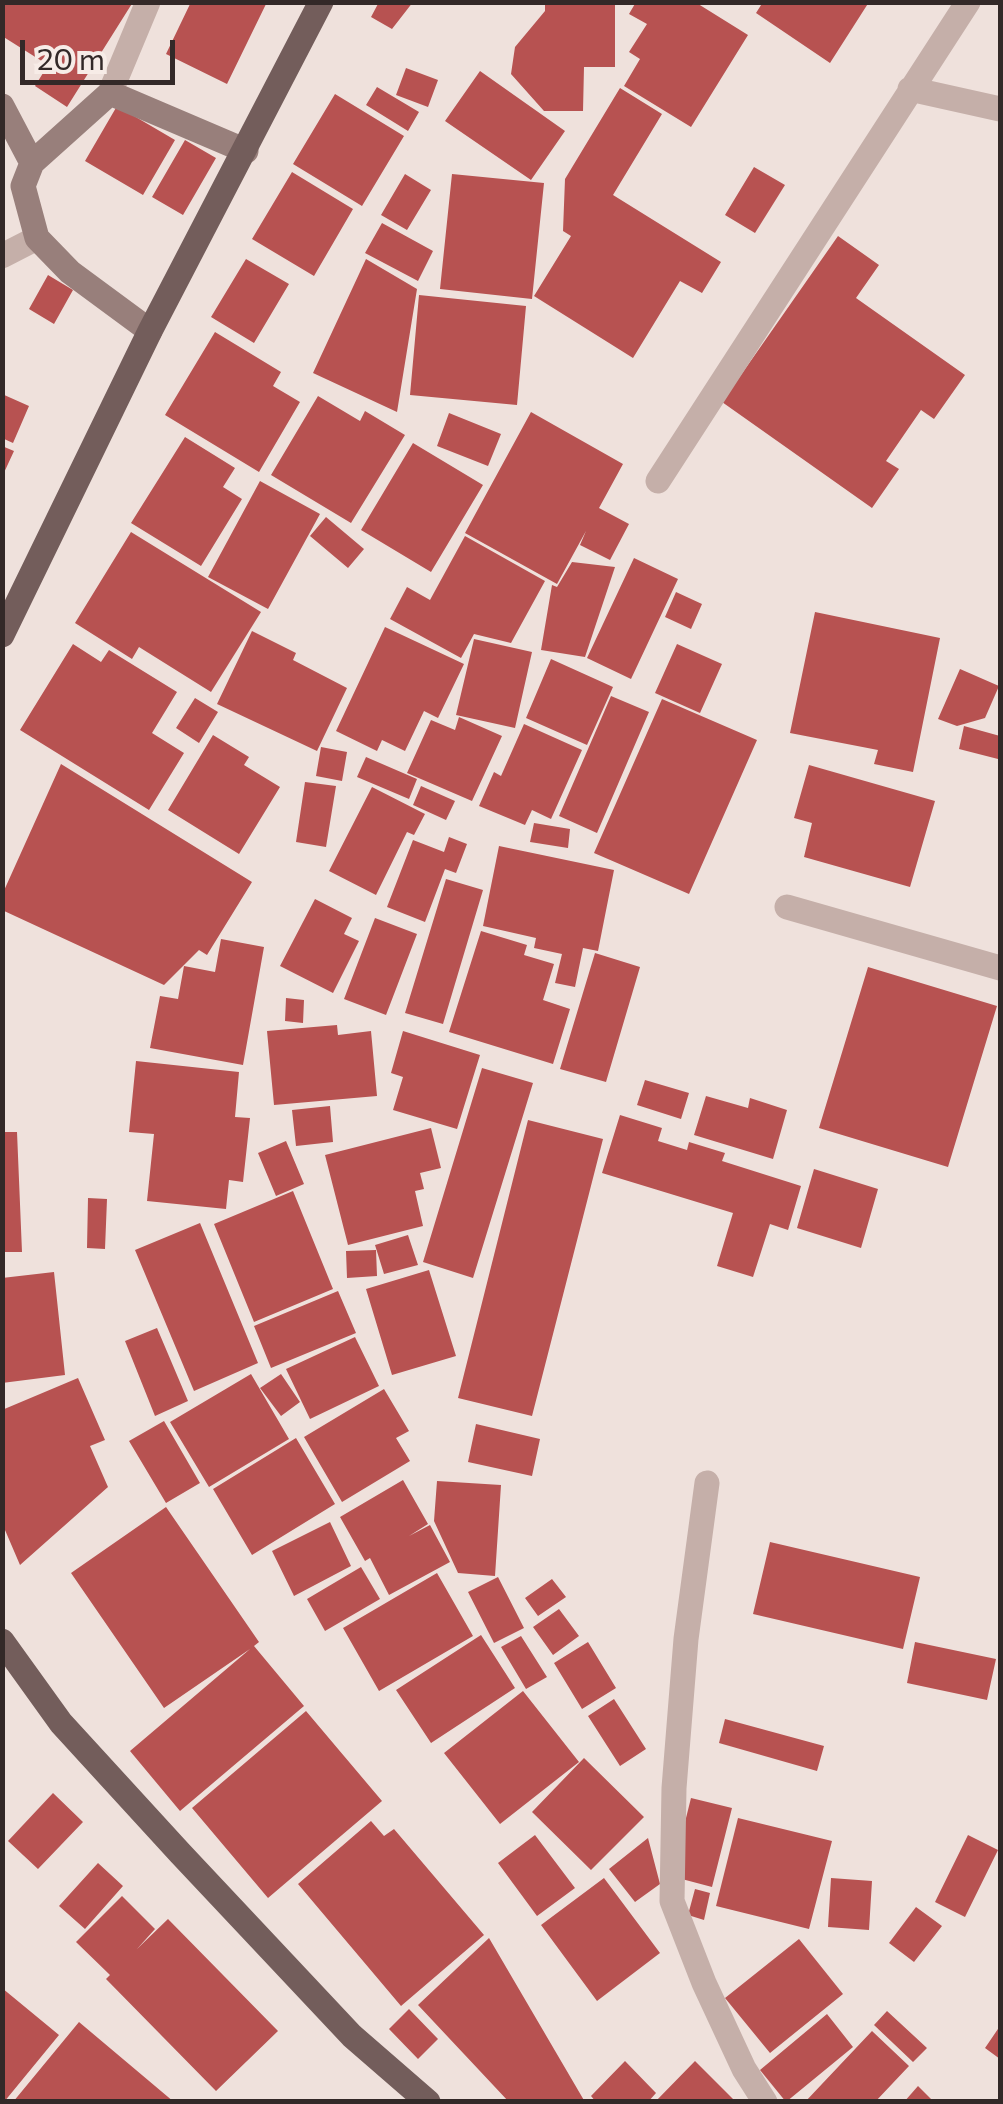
<!DOCTYPE html>
<html>
<head>
<meta charset="utf-8">
<style>
	body { margin:0 }
	#map { position:relative; width:1003px; height:2104px; overflow:hidden; background:#efe1dc; font-family:Commissioner,sans-serif }
	canvas { display:block }
	.frame { position:absolute; inset:0; border:5px solid #332928; pointer-events:none }
	.scale { position:absolute; left:20px; top:40px; width:155px; height:45px; box-sizing:border-box; border:5px solid #332928; border-top:0; padding-left:12px; font-size:30px; line-height:35px; white-space:nowrap; color:#332928; -webkit-text-stroke:8px #f7ece7; paint-order:stroke }
</style>
</head>
<body>
<div id="map">
<canvas width="1003" height="2104"></canvas>
<div class="frame"></div>
<div class="scale">20 m</div>
</div>
<script>
const c = document.querySelector('canvas').getContext('2d');
c.lineJoin = 'round';
function fill(path, color) {
  c.fillStyle = color;
  c.fill(path, 'evenodd');
}
function poly(rows) {
  const path = new Path2D();
  for (const r of rows) {
    path.moveTo(r[0], r[1]);
    for (let i = 2; i < r.length; i += 2) path.lineTo(r[i], r[i + 1]);
  }
  return path;
}
function trace(path, color, width, dash) {
  c.strokeStyle = color;
  c.lineWidth = width;
  c.lineCap = dash ? 'butt' : 'round';
  c.setLineDash(dash || []);
  c.stroke(path);
}
fill(poly([
	[2,2,133,2,67,107,35,86,48,65,2,36],
	[191,2,267,2,227,84,166,54],
	[379,2,413,2,392,29,371,17],
	[545,2,615,2,615,67,584,67,583,111,544,111,511,74,515,47,545,11],
	[636,2,695,2,748,35,691,127,624,86,640,59,629,52,647,24,629,14],
	[763,2,869,2,830,63,756,13],
	[406,68,438,80,428,107,396,95],
	[480,71,565,131,531,180,445,121],
	[377,87,419,112,408,131,366,105],
	[620,88,662,114,613,195,721,262,702,293,680,281,633,358,534,296,571,236,563,231,565,179],
	[335,94,404,136,362,206,293,164],
	[117,106,175,140,143,195,85,161],
	[185,140,216,158,183,215,152,197],
	[754,167,785,185,755,233,725,215],
	[292,172,353,209,314,276,252,239],
	[405,174,431,190,407,230,381,215],
	[452,174,544,183,532,299,440,289],
	[382,223,433,251,418,281,365,253],
	[838,236,879,265,856,298,965,375,934,419,921,410,886,461,899,469,872,508,722,402],
	[246,259,289,284,254,343,211,317],
	[366,259,417,289,397,412,313,373],
	[48,275,73,290,54,324,29,309],
	[419,295,526,306,517,405,410,395],
	[215,332,281,372,273,386,300,402,259,472,165,415],
	[2,394,29,406,13,443,2,438],
	[318,396,360,421,365,411,405,435,351,523,271,475],
	[531,412,623,464,599,508,629,524,610,560,580,545,586,531,557,584,465,533],
	[449,413,501,434,488,466,437,446],
	[185,437,235,468,223,487,242,499,201,566,131,523],
	[413,443,483,485,431,572,361,530],
	[2,446,14,451,2,477],
	[260,481,320,514,268,609,208,577],
	[326,517,364,549,348,568,310,536],
	[131,532,261,612,211,692,139,647,132,659,75,623],
	[465,536,545,581,511,643,474,634,461,658,390,619,407,587,430,600],
	[634,558,678,579,631,679,587,658],
	[572,562,615,567,585,657,541,650,552,585,557,587],
	[676,592,702,604,691,629,665,617],
	[815,612,940,638,913,772,874,764,878,750,790,733],
	[385,627,464,664,438,718,424,711,405,751,382,740,377,751,336,731],
	[252,631,296,653,293,660,347,688,317,751,217,704],
	[474,639,532,652,515,728,456,715],
	[73,644,101,662,109,650,177,692,152,733,184,753,149,810,20,730],
	[677,644,722,664,700,713,655,693],
	[551,659,613,687,587,745,526,718],
	[960,669,999,686,985,718,957,726,938,719],
	[611,696,649,712,597,833,559,816],
	[195,698,218,712,199,743,176,728],
	[662,699,757,740,689,894,594,853],
	[459,717,502,736,472,801,407,773,431,720,455,730],
	[524,724,582,750,551,819,532,810,525,825,479,806,494,772,501,776],
	[964,726,1000,736,998,759,959,749],
	[213,735,249,757,244,765,280,787,239,854,168,810],
	[321,747,347,752,342,781,316,776],
	[366,757,417,779,409,799,357,777],
	[61,764,252,882,207,955,199,950,164,985,2,910,2,895],
	[809,765,935,801,910,887,804,857,812,823,794,818],
	[305,782,336,786,326,847,296,842],
	[421,786,455,801,446,820,413,805],
	[372,787,425,814,414,835,407,832,376,895,329,871],
	[534,823,570,829,568,848,530,842],
	[449,837,467,844,456,873,445,869,425,922,387,907,413,840,444,852],
	[499,846,614,870,598,951,583,948,575,987,555,983,562,954,534,948,536,938,483,926],
	[446,879,483,890,443,1024,405,1013],
	[315,899,352,918,344,934,359,941,333,993,280,966],
	[375,918,417,934,386,1015,344,999],
	[481,931,527,945,524,955,554,964,543,1000,570,1009,553,1064,449,1032],
	[221,939,264,947,243,1065,150,1048,160,996,178,999,184,966,215,972],
	[595,953,640,967,606,1082,560,1069],
	[868,967,997,1006,948,1167,819,1128],
	[286,998,304,1000,303,1023,285,1021],
	[337,1025,338,1035,371,1031,377,1096,274,1105,267,1031],
	[403,1031,480,1055,457,1129,393,1110,403,1077,391,1073],
	[136,1061,239,1072,235,1117,250,1118,243,1182,229,1180,226,1209,147,1201,154,1134,129,1132],
	[482,1068,533,1083,473,1278,423,1262],
	[645,1080,689,1093,681,1119,637,1105],
	[706,1096,748,1108,750,1098,787,1110,773,1159,694,1135],
	[330,1106,333,1142,296,1146,292,1110],
	[620,1115,662,1128,658,1141,687,1150,689,1142,725,1153,722,1161,801,1186,788,1230,770,1224,753,1277,717,1266,733,1213,602,1173],
	[528,1120,603,1139,532,1416,458,1398],
	[431,1128,441,1168,420,1173,424,1189,415,1191,423,1226,348,1245,325,1155],
	[2,1132,17,1132,22,1252,2,1252],
	[286,1141,304,1184,276,1196,258,1153],
	[814,1169,878,1189,861,1248,797,1228],
	[293,1191,333,1289,254,1322,214,1224],
	[88,1198,107,1199,105,1249,87,1248],
	[200,1223,258,1363,194,1391,135,1250],
	[408,1235,418,1265,384,1274,375,1245],
	[376,1250,377,1276,347,1278,346,1251],
	[429,1270,456,1356,392,1375,366,1289],
	[54,1272,65,1375,2,1383,2,1278],
	[338,1291,356,1333,271,1368,254,1326],
	[157,1328,188,1401,155,1416,125,1341],
	[355,1337,379,1386,310,1419,286,1369],
	[251,1374,289,1439,209,1487,170,1422],
	[281,1374,300,1402,281,1416,260,1388],
	[78,1378,105,1440,90,1446,108,1487,20,1565,2,1523,2,1410],
	[384,1389,409,1431,396,1438,410,1461,342,1502,304,1437],
	[164,1421,200,1483,166,1503,129,1441],
	[476,1424,540,1439,532,1476,468,1462],
	[296,1438,335,1504,252,1555,213,1489],
	[403,1480,428,1524,409,1536,430,1525,450,1562,389,1595,370,1558,365,1561,340,1517],
	[437,1481,501,1485,495,1576,458,1573,434,1521],
	[166,1507,259,1642,254,1646,304,1706,180,1811,130,1751,250,1649,164,1708,71,1573],
	[330,1522,351,1566,294,1596,272,1551],
	[770,1542,920,1577,903,1649,753,1614],
	[361,1567,380,1599,325,1631,307,1599],
	[437,1573,473,1636,379,1691,343,1628],
	[498,1577,524,1628,494,1643,468,1592],
	[552,1579,566,1597,538,1616,525,1598],
	[559,1609,579,1636,553,1655,533,1627],
	[481,1635,515,1688,431,1743,396,1690],
	[521,1636,547,1677,526,1689,501,1647],
	[588,1642,616,1688,582,1709,554,1663],
	[915,1642,996,1659,987,1700,907,1683],
	[523,1691,579,1762,500,1824,444,1753],
	[614,1699,646,1749,620,1766,588,1716],
	[306,1711,382,1801,268,1898,192,1808],
	[725,1719,824,1746,817,1771,719,1743],
	[584,1758,644,1817,591,1870,532,1812],
	[53,1793,83,1822,38,1869,8,1841],
	[691,1798,732,1808,712,1887,678,1878,678,1850],
	[738,1818,832,1841,809,1929,716,1906],
	[371,1821,384,1836,394,1829,484,1935,401,2006,298,1884],
	[535,1835,575,1888,537,1916,498,1863],
	[968,1835,998,1850,965,1917,935,1902],
	[648,1838,660,1884,635,1902,609,1869],
	[98,1863,123,1886,85,1929,59,1906],
	[604,1878,660,1953,597,2001,541,1925],
	[831,1878,872,1881,869,1930,828,1927],
	[695,1889,710,1893,704,1920,688,1915],
	[122,1896,155,1929,137,1949,168,1919,278,2031,216,2091,106,1979,110,1975,76,1942],
	[916,1907,942,1926,914,1962,889,1943],
	[489,1938,585,2102,509,2102,418,2005],
	[799,1939,843,1994,770,2053,725,1998],
	[2,1988,59,2035,4,2102,2,2102],
	[409,2009,438,2039,418,2059,389,2029],
	[887,2011,927,2048,913,2062,874,2025],
	[827,2014,853,2047,786,2102,760,2070],
	[79,2022,174,2102,13,2102],
	[1000,2026,1000,2059,985,2048],
	[872,2031,909,2066,875,2102,805,2102],
	[625,2061,656,2093,648,2102,596,2102,591,2096],
	[695,2061,736,2102,655,2102],
	[918,2086,934,2102,904,2102]
]), '#b75251');
trace(poly([
	[910,89,1000,109],
	[110,93,148,2],
	[2,256,37,238],
	[658,481,968,2],
	[787,907,1000,968],
	[707,1483,686,1639,674,1788,672,1901,704,1983,744,2069,765,2102]
]), '#c5afa9', 25);
trace(poly([
	[2,106,32,163],
	[150,331,70,272,37,238,23,186,32,163,110,93,246,151]
]), '#987f7b', 25);
trace(poly([
	[2,635,150,331,321,2],
	[2,1641,61,1723,180,1853,352,2036,428,2102]
]), '#735d5b', 25);
</script>
</body>
</html>
